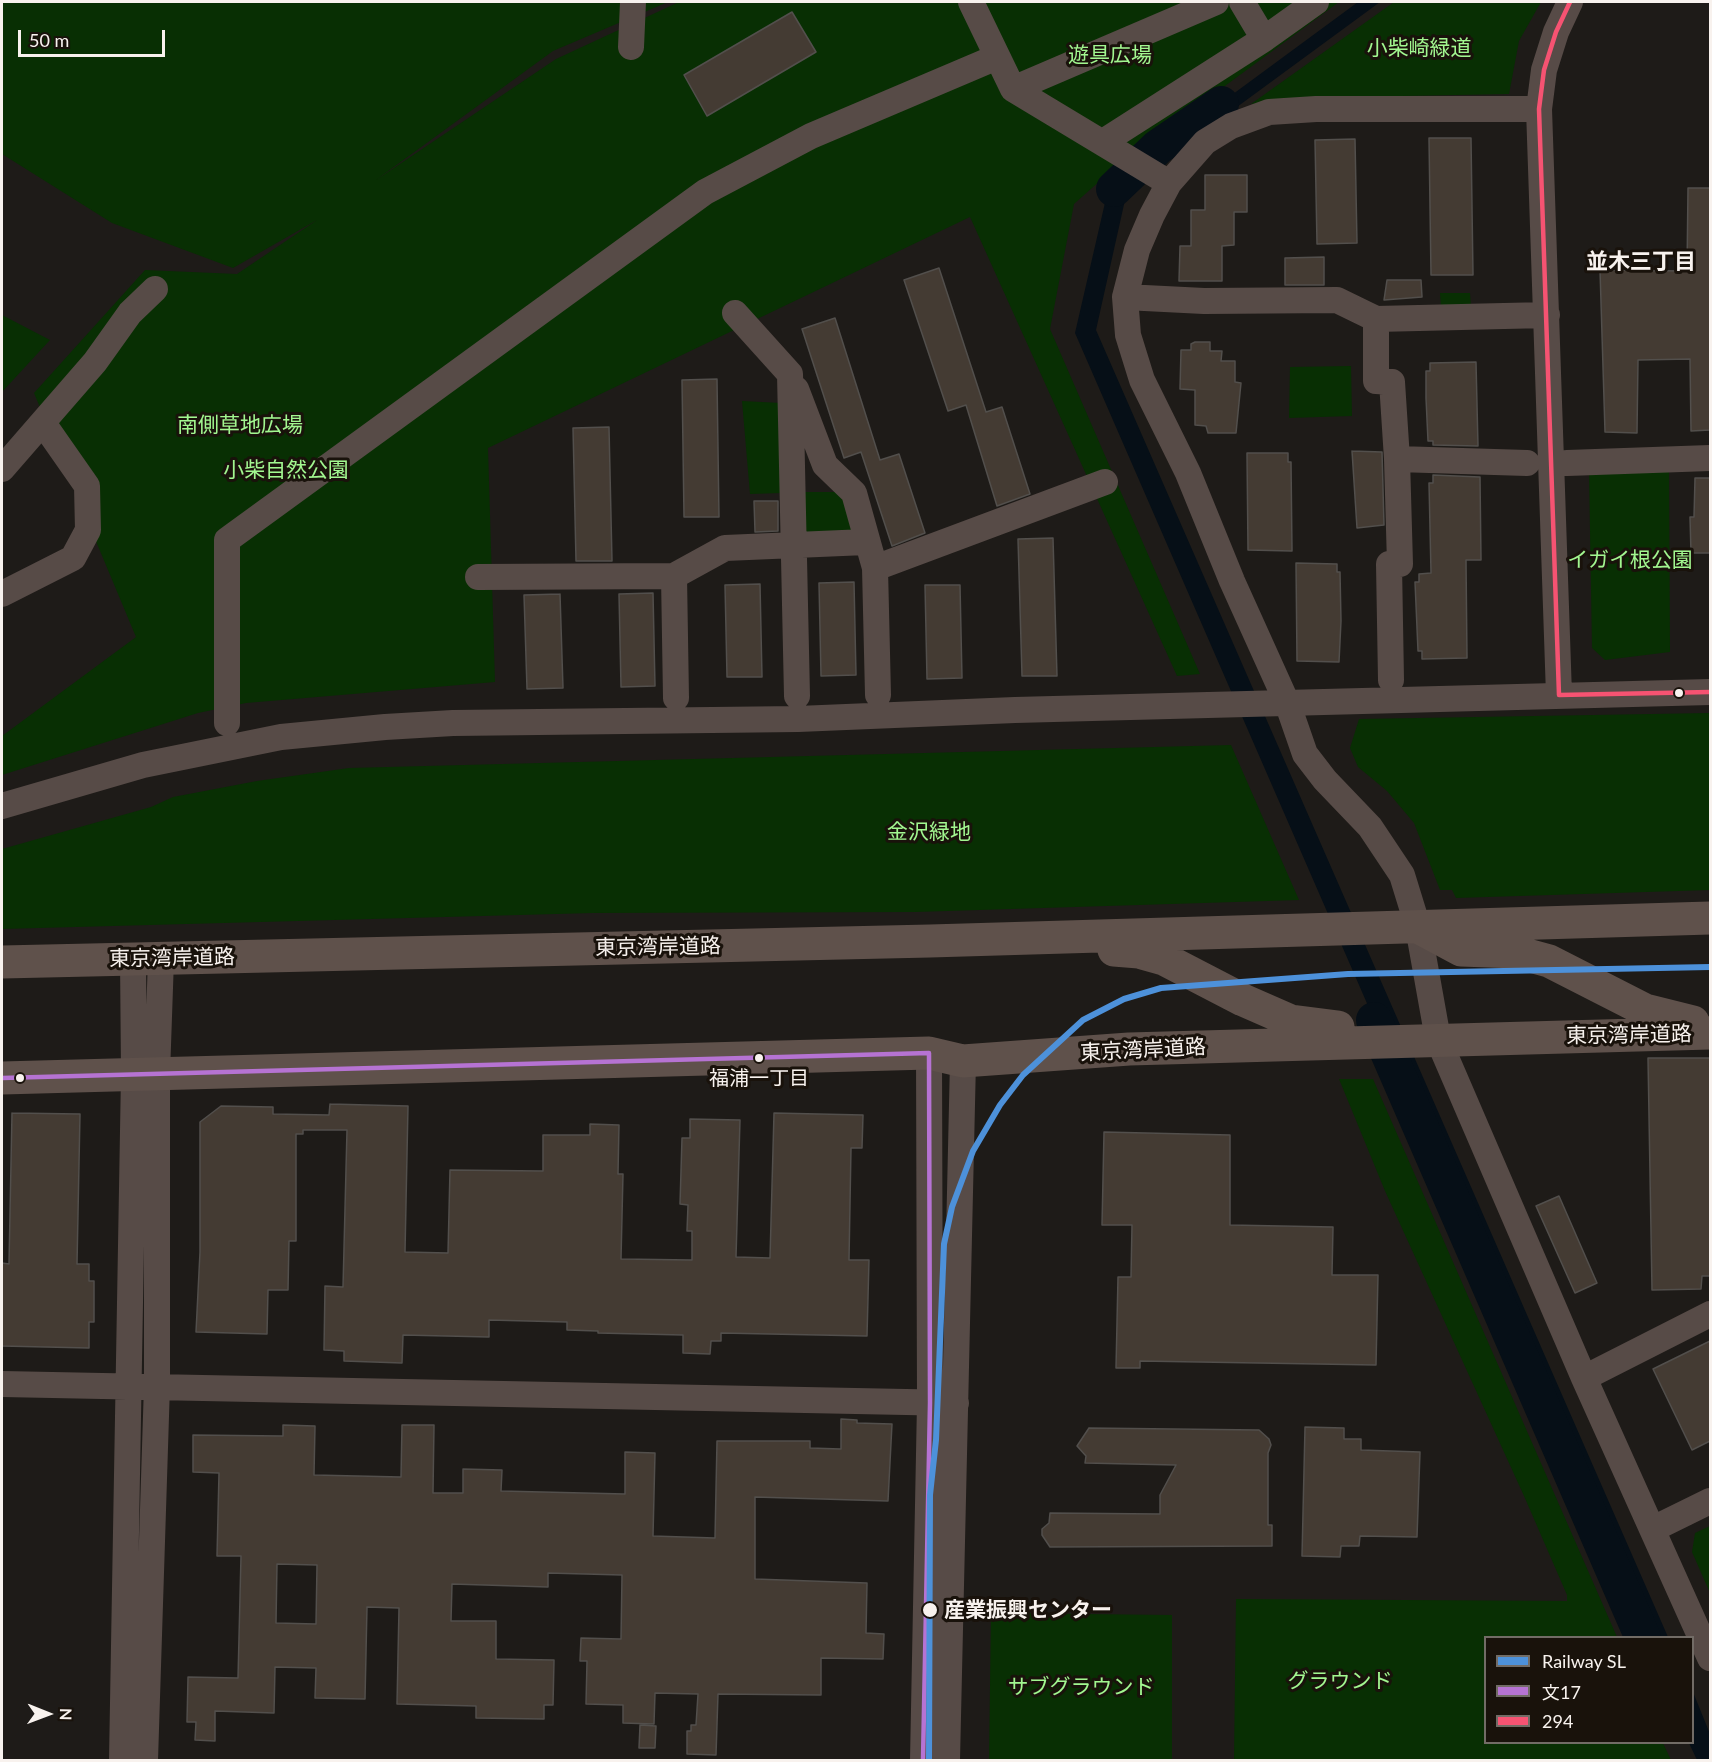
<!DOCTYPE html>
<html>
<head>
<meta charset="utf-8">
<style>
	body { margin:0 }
	#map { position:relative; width:1712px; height:1762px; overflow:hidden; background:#1e1b18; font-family:Lato,"Noto Sans JP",sans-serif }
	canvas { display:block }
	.frame { position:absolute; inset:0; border:3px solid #f8f2ee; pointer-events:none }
	.legend { position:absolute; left:1484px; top:1636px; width:210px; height:108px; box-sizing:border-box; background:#19120b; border:2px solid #726c66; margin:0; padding:8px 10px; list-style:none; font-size:18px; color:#f8f2ee }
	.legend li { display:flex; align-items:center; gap:12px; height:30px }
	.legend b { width:30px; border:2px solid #726c66 }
	.north { position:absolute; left:18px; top:1684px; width:60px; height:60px; -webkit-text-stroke:4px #19120b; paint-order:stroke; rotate:91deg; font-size:16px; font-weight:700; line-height:24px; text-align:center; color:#f8f2ee }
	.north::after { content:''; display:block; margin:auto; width:21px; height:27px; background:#f8f2ee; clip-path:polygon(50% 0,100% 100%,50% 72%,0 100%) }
	.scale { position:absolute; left:18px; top:30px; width:147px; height:27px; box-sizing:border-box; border:3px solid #f8f2ee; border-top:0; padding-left:8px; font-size:18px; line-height:21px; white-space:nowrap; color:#f8f2ee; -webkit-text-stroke:4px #19120b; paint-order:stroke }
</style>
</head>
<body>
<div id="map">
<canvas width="1712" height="1762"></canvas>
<div class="frame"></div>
<ul class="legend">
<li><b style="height:8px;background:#4d91da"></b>Railway SL</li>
<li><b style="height:8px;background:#b673d3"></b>文17</li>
<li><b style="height:8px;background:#f65372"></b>294</li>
</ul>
<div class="north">N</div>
<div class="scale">50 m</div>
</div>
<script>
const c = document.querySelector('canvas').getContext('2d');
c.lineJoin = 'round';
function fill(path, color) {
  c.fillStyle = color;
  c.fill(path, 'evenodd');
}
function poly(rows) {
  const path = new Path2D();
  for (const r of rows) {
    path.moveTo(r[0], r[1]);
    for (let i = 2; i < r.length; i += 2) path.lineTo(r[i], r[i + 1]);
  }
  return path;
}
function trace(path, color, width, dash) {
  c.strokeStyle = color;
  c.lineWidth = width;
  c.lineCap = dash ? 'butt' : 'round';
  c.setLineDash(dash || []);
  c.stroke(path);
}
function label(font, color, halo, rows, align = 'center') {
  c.font = font + ' Lato,"Noto Sans JP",sans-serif';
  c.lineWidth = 6;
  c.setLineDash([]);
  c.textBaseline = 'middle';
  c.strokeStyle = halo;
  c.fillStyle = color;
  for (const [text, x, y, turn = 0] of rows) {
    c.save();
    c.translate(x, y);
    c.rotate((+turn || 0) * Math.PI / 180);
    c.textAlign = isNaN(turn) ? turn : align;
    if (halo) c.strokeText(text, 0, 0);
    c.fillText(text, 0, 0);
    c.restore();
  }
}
fill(poly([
	[2,2,668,2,553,51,376,180,556,59,679,2,1339,2,1119,164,1074,204,1050,329,1200,674,1177,676,970,217,488,448,495,682,246,703,198,713,2,775,2,736,136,637,34,393,145,270,237,274,317,220,233,268,112,223,2,154],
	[1394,2,1541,2,1519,41,1509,94,1296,98,1251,104],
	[1440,293,1470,293,1471,306,1441,307],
	[2,315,50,340,2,392],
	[1351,366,1352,416,1289,418,1290,367],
	[742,401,781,403,782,493,750,494],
	[1669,467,1670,652,1605,660,1592,648,1589,471],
	[800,492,842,492,857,532,801,534],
	[1710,713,1710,890,1456,898,1452,890,1440,890,1414,823,1387,791,1358,767,1350,748,1359,719],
	[1231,745,1299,900,915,912,593,913,2,929,2,849,151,807,173,797,257,781,349,768],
	[1339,1079,1373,1079,1617,1637,1486,1638,1486,1742,1663,1743,1671,1760,1234,1760,1236,1599,1567,1601,1567,1595,1524,1496,1385,1191],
	[1710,1526,1710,1593,1692,1552,1695,1533],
	[991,1613,1172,1615,1172,1760,989,1760]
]), '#082f03');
fill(poly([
	[1358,2,1380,2,1162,162,1127,191,1096,330,1668,1637,1643,1637,1075,333,1107,194,1153,153],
	[1693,1692,1710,1734,1710,1760,1697,1760,1689,1743,1692,1742]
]), '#060f17');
trace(poly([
	[1114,189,1158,147,1221,104],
	[1374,1020,1643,1638]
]), '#060f17', 36);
const building = poly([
	[792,12,816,52,707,116,684,75,792,12],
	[1429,138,1471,138,1473,275,1431,275,1429,138],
	[1355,139,1357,243,1317,244,1315,140,1355,139],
	[1205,175,1247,175,1247,212,1234,212,1234,245,1222,246,1222,281,1179,281,1180,246,1191,246,1191,210,1205,210,1205,175],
	[1688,188,1710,188,1710,430,1691,431,1690,359,1638,360,1637,433,1605,432,1600,270,1687,271,1688,188],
	[1324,257,1324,285,1285,285,1285,258,1324,257],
	[939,268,986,412,1002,407,1030,494,997,506,966,405,948,411,904,280,939,268],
	[1387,280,1421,280,1422,297,1384,300,1387,280],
	[835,318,880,460,899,454,925,533,892,546,861,452,844,458,802,329,835,318],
	[1195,342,1210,342,1210,351,1222,351,1221,361,1235,361,1235,382,1241,383,1236,433,1208,433,1206,426,1195,425,1195,390,1180,389,1181,350,1191,350,1191,344,1195,342],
	[1476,362,1478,446,1433,445,1433,441,1428,441,1426,398,1426,371,1430,371,1430,363,1476,362],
	[717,379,719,517,684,517,682,380,717,379],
	[609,427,612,561,576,561,573,428,609,427],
	[1352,451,1382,452,1384,525,1357,528,1352,451],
	[1247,453,1288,453,1288,462,1291,462,1292,551,1248,550,1247,453],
	[1433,475,1480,477,1481,560,1466,560,1467,658,1422,659,1422,651,1418,651,1415,582,1419,582,1419,574,1431,573,1429,483,1433,483,1433,475],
	[1695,478,1710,478,1710,553,1691,553,1690,517,1694,517,1695,478],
	[754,501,778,501,778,531,755,532,754,501],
	[1053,538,1057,676,1022,676,1018,539,1053,538],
	[1296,563,1337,564,1337,572,1340,572,1341,621,1339,662,1297,661,1296,563],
	[854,582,856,675,821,676,819,583,854,582],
	[760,584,762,677,727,677,725,585,760,584],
	[925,585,960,585,962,678,927,679,925,585],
	[653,593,655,686,621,687,619,594,653,593],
	[560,594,563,688,527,689,524,595,560,594],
	[1648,1058,1710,1058,1710,1276,1702,1276,1701,1289,1652,1290,1648,1058],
	[330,1104,408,1106,405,1252,448,1253,450,1170,543,1171,543,1135,590,1135,590,1124,619,1125,618,1174,623,1174,621,1259,692,1260,692,1231,687,1231,688,1205,680,1204,682,1138,690,1138,690,1119,740,1120,736,1257,770,1258,774,1113,863,1115,862,1148,851,1148,849,1260,869,1260,867,1336,721,1333,721,1341,711,1341,710,1354,683,1353,683,1335,598,1333,598,1331,567,1330,567,1322,489,1320,489,1337,403,1335,402,1363,344,1361,344,1351,324,1350,325,1286,343,1287,347,1130,303,1130,303,1134,296,1134,296,1241,289,1241,288,1290,268,1290,267,1334,196,1332,200,1252,200,1122,221,1106,273,1107,273,1114,329,1115,330,1104],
	[12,1113,80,1114,77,1264,89,1264,89,1281,94,1281,94,1322,89,1322,89,1348,2,1346,2,1263,9,1264,12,1113],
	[1104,1132,1230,1135,1230,1225,1333,1227,1332,1275,1378,1275,1376,1365,1140,1361,1140,1368,1116,1368,1118,1277,1131,1277,1132,1225,1102,1225,1104,1132],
	[1559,1196,1597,1283,1575,1293,1536,1206,1559,1196],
	[1710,1341,1710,1441,1692,1450,1653,1369,1710,1341],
	[841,1419,857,1420,857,1423,892,1424,888,1501,755,1497,755,1579,867,1583,866,1633,884,1634,883,1659,821,1658,821,1695,718,1694,716,1755,687,1754,687,1731,691,1731,691,1725,696,1725,698,1694,655,1693,654,1724,623,1723,623,1705,586,1704,587,1661,580,1661,581,1638,621,1639,622,1575,548,1573,548,1587,452,1584,451,1621,496,1621,496,1659,554,1660,553,1705,544,1705,544,1719,476,1718,476,1706,397,1704,399,1608,367,1607,365,1699,315,1698,316,1668,275,1667,274,1713,215,1711,215,1741,195,1740,196,1722,187,1722,188,1677,238,1678,241,1556,217,1556,219,1473,193,1472,193,1435,283,1436,283,1425,315,1426,314,1475,401,1477,402,1425,434,1425,433,1493,463,1493,463,1469,502,1470,501,1491,625,1494,625,1452,655,1453,653,1536,715,1538,717,1441,810,1441,810,1448,841,1449,841,1419],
	[277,1564,317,1565,316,1624,276,1623,277,1564],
	[1305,1427,1344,1428,1344,1439,1361,1439,1361,1450,1420,1452,1417,1537,1360,1536,1359,1546,1341,1546,1340,1557,1302,1556,1305,1427],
	[1089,1428,1259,1430,1269,1439,1271,1445,1268,1453,1268,1525,1272,1525,1272,1546,1050,1547,1042,1535,1042,1529,1049,1523,1050,1513,1160,1514,1160,1495,1176,1465,1085,1463,1086,1456,1077,1446,1089,1428],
	[640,1725,656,1726,655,1748,639,1748,640,1725]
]);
fill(building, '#443b33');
trace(building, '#524f4c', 1.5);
trace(poly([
	[971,2,1013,89,1169,183],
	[1242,2,1264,39],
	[631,47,633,2],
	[1013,89,1216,2],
	[1539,109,1316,109,1269,112,1231,126,1205,142,1169,183,1152,215,1137,250,1125,297,1128,335,1142,380,1188,473,1232,581,1288,705,1305,754,1325,780,1370,827,1402,875,1418,927,1438,1039,1584,1378,1710,1658],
	[1103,142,1264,39,1316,2],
	[1125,297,1204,301,1337,300,1376,319,1547,315],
	[735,313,790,374,797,696],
	[1376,319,1376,381,1392,382,1397,459],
	[796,389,825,465,854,493,875,568,878,695],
	[1567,463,1710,458],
	[2,469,95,362,130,313,155,289],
	[875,568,1105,482],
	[674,576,676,698],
	[478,577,674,576,725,548,866,542],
	[2,594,73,558,88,530,87,486,43,423],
	[1391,680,1389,564,1400,564,1397,459,1527,463],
	[1559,695,1539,109,1544,70,1556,32,1570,2],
	[227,723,227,540,705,192,811,136,997,57],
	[2,806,143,765,281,737,385,727,453,723,798,719,1015,710,1710,692],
	[1584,1378,1710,1314],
	[2,1384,956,1403],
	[1653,1529,1710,1501],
	[122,1760,134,1074,133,959],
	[145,1760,157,1385,157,1074,161,959],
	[923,1760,930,1403,929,1053],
	[947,1760,963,1061]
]), '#574b47', 26);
trace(poly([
	[1418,927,1461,950,1516,952,1549,961,1645,1010,1693,1022],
	[1114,950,1139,952,1164,959,1243,1000,1291,1021,1338,1027],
	[2,962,930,941,1710,918],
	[2,1078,929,1053,963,1061,1129,1049,1710,1033]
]), '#5f514b', 33);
trace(poly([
	[2,1078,929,1053,930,1403,923,1760]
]), '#b673d3', 4.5);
trace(poly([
	[1570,2,1556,32,1544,70,1539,109,1559,695,1710,692]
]), '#f65372', 4.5);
trace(poly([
	[929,1760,930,1495,936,1440,944,1244,952,1207,973,1151,1000,1105,1023,1075,1083,1020,1124,999,1161,988,1348,974,1710,967]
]), '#4d91da', 6);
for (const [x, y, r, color] of [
	[1679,693,5,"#f8f2ee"],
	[759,1058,5,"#f8f2ee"],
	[20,1078,5,"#f8f2ee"],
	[930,1610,8,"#f8f2ee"]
]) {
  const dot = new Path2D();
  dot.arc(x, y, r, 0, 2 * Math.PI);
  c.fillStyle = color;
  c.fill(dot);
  trace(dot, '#19120b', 2);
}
label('20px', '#f8f2ee', '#19120b', [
	["福浦一丁目",759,1079]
]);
label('21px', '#a2f790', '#19120b', [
	["小柴崎緑道",1419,48],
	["遊具広場",1110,55],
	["南側草地広場",240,425],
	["小柴自然公園",286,470],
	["イガイ根公園",1630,560],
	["金沢緑地",929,832],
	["グラウンド",1340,1681],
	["サブグラウンド",1081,1687]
]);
label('21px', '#f8f2ee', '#19120b', [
	["東京湾岸道路",658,947,-1],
	["東京湾岸道路",172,958,-1],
	["東京湾岸道路",1629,1035,-1],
	["東京湾岸道路",1143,1050,-3]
]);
label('bold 21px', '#f8f2ee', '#19120b', [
	["産業振興センター",944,1610]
], 'left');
label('bold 22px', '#f8f2ee', '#19120b', [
	["並木三丁目",1641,262]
]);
</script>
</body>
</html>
